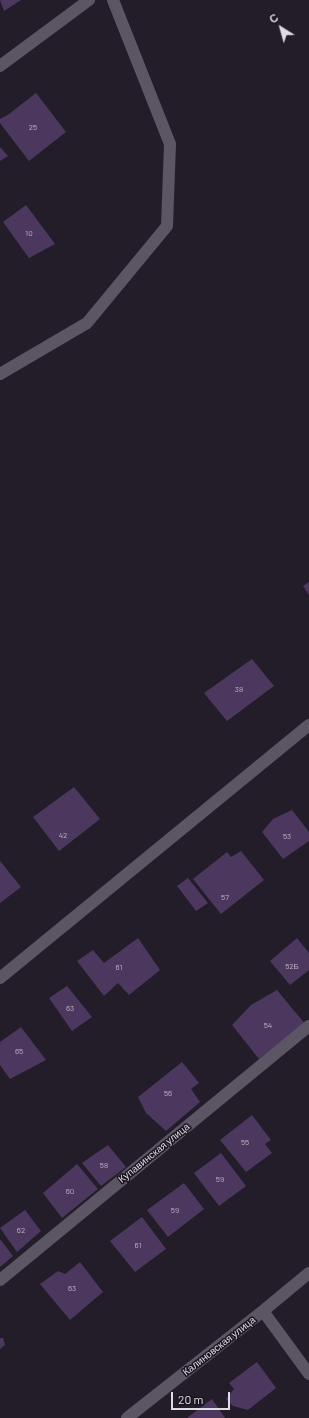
<!DOCTYPE html>
<html>
<head>
<meta charset="utf-8">
<style>
	body { margin:0 }
	#map { position:relative; width:309px; height:1418px; overflow:hidden; background:#231d29; font-family:Barlow,sans-serif }
	canvas { display:block }
	.north { position:absolute; left:261px; top:8px; width:40px; height:40px; -webkit-text-stroke:3px #1a1420; paint-order:stroke; rotate:323deg; font-size:11px; font-weight:700; line-height:16px; text-align:center; color:#e0dce4 }
	.north::after { content:''; display:block; margin:auto; width:14px; height:18px; background:#e0dce4; clip-path:polygon(50% 0,100% 100%,50% 72%,0 100%) }
	.scale { position:absolute; left:171px; top:1392px; width:59px; height:18px; box-sizing:border-box; border:2px solid #e0dce4; border-top:0; padding-left:5px; font-size:12px; line-height:14px; white-space:nowrap; color:#e0dce4; -webkit-text-stroke:3px #1a1420; paint-order:stroke }
</style>
</head>
<body>
<div id="map">
<canvas width="309" height="1418"></canvas>
<div class="north">С</div>
<div class="scale">20 m</div>
</div>
<script>
const c = document.querySelector('canvas').getContext('2d');
c.lineJoin = 'round';
function fill(path, color) {
  c.fillStyle = color;
  c.fill(path, 'evenodd');
}
function poly(rows) {
  const path = new Path2D();
  for (const r of rows) {
    path.moveTo(r[0], r[1]);
    for (let i = 2; i < r.length; i += 2) path.lineTo(r[i], r[i + 1]);
  }
  return path;
}
function trace(path, color, width, dash) {
  c.strokeStyle = color;
  c.lineWidth = width;
  c.lineCap = dash ? 'butt' : 'round';
  c.setLineDash(dash || []);
  c.stroke(path);
}
function label(font, color, halo, rows, align = 'center') {
  c.font = font + ' Barlow,sans-serif';
  c.lineWidth = 3;
  c.setLineDash([]);
  c.textBaseline = 'middle';
  c.strokeStyle = halo;
  c.fillStyle = color;
  for (const [text, x, y, turn = 0] of rows) {
    c.save();
    c.translate(x, y);
    c.rotate((+turn || 0) * Math.PI / 180);
    c.textAlign = isNaN(turn) ? turn : align;
    if (halo) c.strokeText(text, 0, 0);
    c.fillText(text, 0, 0);
    c.restore();
  }
}
fill(poly([
	[0,0,21,0,4,11],
	[36,93,66,132,29,161,0,123,0,119,9,114],
	[0,147,8,156,0,161],
	[26,205,55,244,29,258,3,222],
	[309,582,309,595,303,586],
	[252,659,274,686,227,721,204,693],
	[74,787,100,819,59,851,33,817],
	[292,810,309,832,309,841,283,859,262,832,273,819],
	[241,851,264,880,221,914,193,879,227,852,231,857],
	[0,861,21,887,0,903],
	[188,878,208,903,196,911,177,886],
	[138,938,160,970,129,995,118,983,104,996,77,961,93,950,104,963],
	[297,938,309,953,309,970,290,985,270,961],
	[67,986,92,1017,72,1031,49,998],
	[277,990,305,1024,259,1059,232,1025,251,1005],
	[21,1027,46,1060,10,1079,0,1065,0,1042],
	[182,1062,199,1083,191,1089,200,1102,166,1131,146,1113,138,1097],
	[252,1115,271,1140,265,1144,272,1153,246,1172,220,1140],
	[108,1145,126,1167,101,1186,82,1163],
	[221,1153,246,1186,219,1206,194,1173],
	[77,1164,98,1189,62,1218,43,1193],
	[184,1183,204,1209,168,1237,147,1210],
	[25,1210,41,1231,17,1252,0,1228],
	[142,1217,166,1249,135,1272,110,1241],
	[0,1239,13,1256,0,1267],
	[80,1262,103,1292,70,1320,40,1284,58,1271,65,1274],
	[0,1338,3,1338,5,1345,0,1349],
	[257,1362,276,1388,248,1410,233,1406,226,1399,234,1389,229,1383],
	[212,1399,225,1418,187,1418]
]), '#4c385e');
trace(poly([
	[0,66,89,0],
	[0,374,87,323,167,226,170,144,113,0],
	[0,978,309,725],
	[0,1280,309,1026],
	[263,1311,309,1374],
	[127,1418,263,1311,309,1273]
]), '#5c5563', 12);
label('8px', '#bbb3c2', null, [
	["25",33,127],
	["10",29,233],
	["38",239,689],
	["42",63,835],
	["53",287,836],
	["57",225,897],
	["52Б",292,966],
	["61",119,967],
	["63",70,1008],
	["54",268,1025],
	["65",19,1051],
	["56",168,1093],
	["55",245,1142],
	["58",104,1165],
	["59",220,1179],
	["60",70,1191],
	["59",175,1210],
	["62",21,1230],
	["61",138,1245],
	["63",72,1288]
]);
label('10px', '#e0dce4', '#1a1420', [
	["Купавинская улица",154,1153,-39],
	["Калиновская улица",219,1346,-38]
]);
</script>
</body>
</html>
